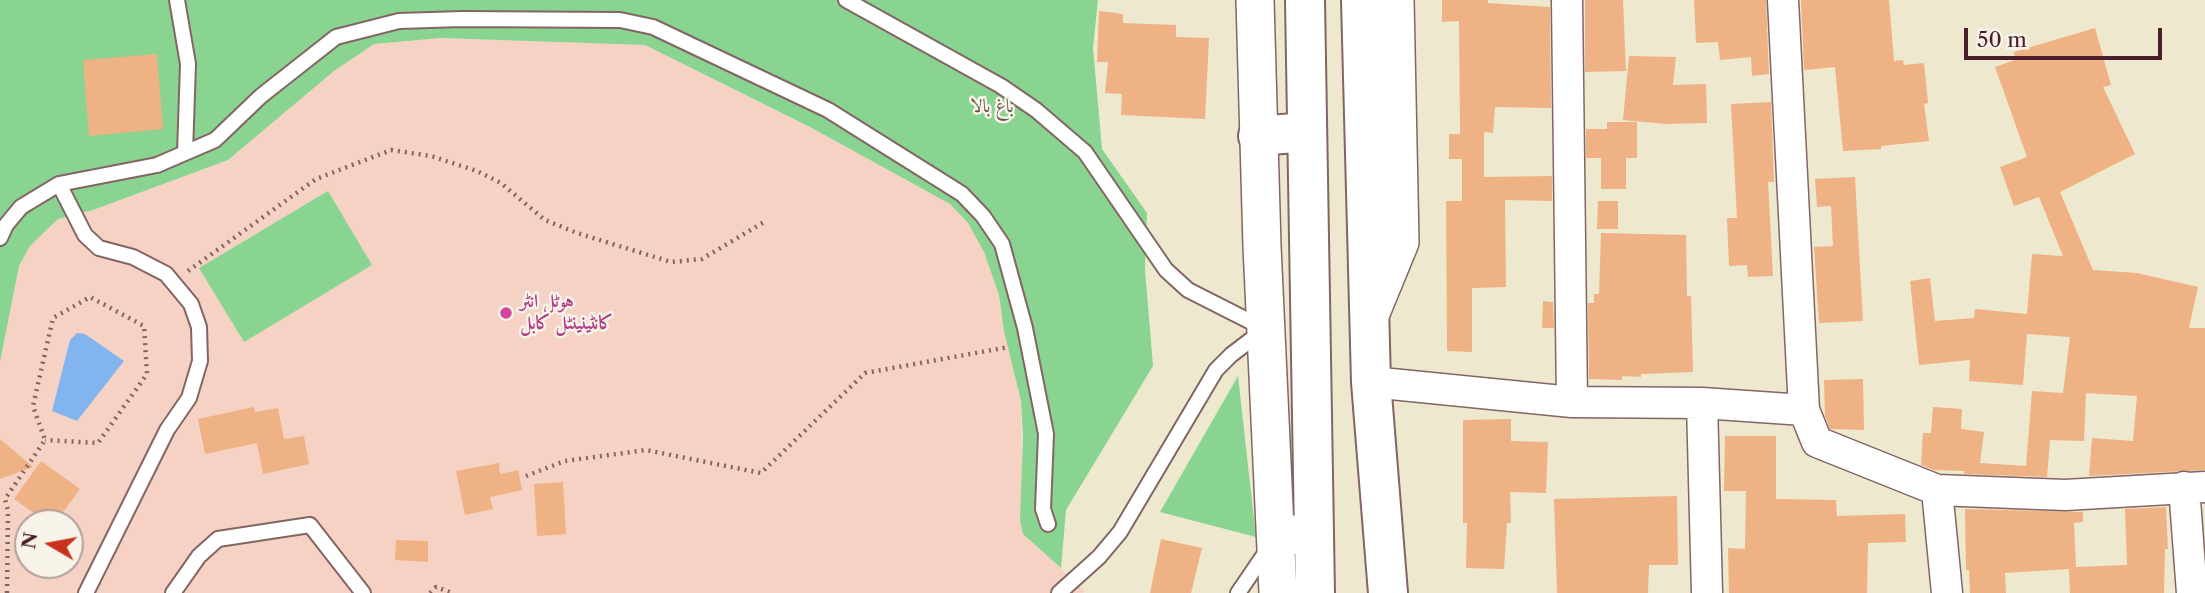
<!DOCTYPE html>
<html>
<head>
<meta charset="utf-8">
<style>
	body { margin:0 }
	#map { position:relative; width:2205px; height:593px; overflow:hidden; background:#eee8cf; font-family:"Libre Caslon Text",serif }
	canvas { display:block }
	.north { position:absolute; left:14px; top:509px; width:70px; height:70px; box-sizing:border-box; background:#f7f3e8; border:2px solid #b29e9c; border-radius:50%; rotate:280deg; font-size:19px; font-weight:700; line-height:28px; text-align:center; color:#4a1f2b }
	.north::after { content:''; display:block; margin:auto; width:24px; height:32px; background:#c8321e; clip-path:polygon(50% 0,100% 100%,50% 72%,0 100%) }
	.scale { position:absolute; left:1964px; top:28px; width:198px; height:32px; box-sizing:border-box; border:4px solid #4a1f2b; border-top:0; padding-left:9px; font-size:21px; line-height:24px; white-space:nowrap; color:#4a1f2b; -webkit-text-stroke:5px #f7f3e8; paint-order:stroke }
</style>
</head>
<body>
<div id="map">
<canvas width="2205" height="593"></canvas>
<div class="north">N</div>
<div class="scale">50 m</div>
</div>
<script>
const c = document.querySelector('canvas').getContext('2d');
c.lineJoin = 'round';
function fill(path, color) {
  c.fillStyle = color;
  c.fill(path, 'evenodd');
}
function poly(rows) {
  const path = new Path2D();
  for (const r of rows) {
    path.moveTo(r[0], r[1]);
    for (let i = 2; i < r.length; i += 2) path.lineTo(r[i], r[i + 1]);
  }
  return path;
}
function trace(path, color, width, dash) {
  c.strokeStyle = color;
  c.lineWidth = width;
  c.lineCap = dash ? 'butt' : 'round';
  c.setLineDash(dash || []);
  c.stroke(path);
}
function label(font, color, halo, rows, align = 'center') {
  c.font = font + ' "Libre Caslon Text",Amiri,serif';
  c.lineWidth = 5;
  c.setLineDash([]);
  c.textBaseline = 'middle';
  c.strokeStyle = halo;
  c.fillStyle = color;
  for (const [text, x, y, turn = 0] of rows) {
    c.save();
    c.translate(x, y);
    c.rotate((+turn || 0) * Math.PI / 180);
    c.textAlign = isNaN(turn) ? turn : align;
    if (halo) c.strokeText(text, 0, 0);
    c.fillText(text, 0, 0);
    c.restore();
  }
}
fill(poly([
	[441,38,645,45,810,127,950,204,968,223,984,252,999,295,1004,331,1021,401,1023,533,1085,591,1083,593,0,593,0,362,19,266,30,246,58,219,93,210,228,160,334,71,374,44],
	[28,523,70,523,70,565,28,565]
]), '#f5d2c3');
fill(poly([
	[0,0,1098,0,1093,48,1102,149,1147,213,1145,269,1153,366,1066,510,1061,568,1023,534,1020,521,1023,436,1021,401,1004,331,999,295,984,252,968,223,950,204,810,127,645,45,441,38,374,44,334,71,228,160,93,210,58,219,30,246,19,266,0,362],
	[328,191,372,265,244,342,199,268],
	[1238,376,1256,537,1160,512]
]), '#89d491');
fill(poly([
	[77,333,85,334,124,361,77,421,52,411,70,340]
]), '#82b5ef');
fill(poly([
	[1442,0,1488,0,1488,3,1550,7,1551,108,1495,107,1493,133,1484,132,1484,177,1552,176,1552,201,1505,200,1506,287,1472,288,1472,352,1447,351,1446,201,1462,201,1462,159,1449,159,1449,134,1460,134,1459,21,1442,22],
	[1585,0,1623,0,1626,71,1585,72],
	[1694,0,1766,0,1769,74,1752,76,1751,57,1720,60,1718,42,1696,43],
	[1801,0,1889,0,1894,61,1903,60,1904,65,1924,63,1928,103,1924,104,1929,141,1881,146,1881,149,1843,151,1835,67,1804,70],
	[1099,11,1123,14,1123,23,1176,25,1176,37,1209,38,1205,119,1121,115,1122,94,1105,93,1108,62,1097,62],
	[2095,28,2111,85,2103,87,2135,154,2060,192,2093,270,2137,273,2198,287,2189,328,2205,328,2205,470,2089,476,2092,438,2133,441,2137,396,2086,393,2084,441,2050,440,2047,477,1964,474,1965,471,1934,470,1921,465,1923,433,1931,433,1933,407,1962,409,1961,429,1984,432,1980,463,2026,466,2032,391,2063,393,2070,337,2027,334,2023,385,1969,381,1970,360,1919,365,1910,281,1930,278,1935,321,1974,318,1975,309,2027,314,2032,254,2063,256,2039,197,2014,206,2000,167,2027,157,1995,67,2015,60,2014,52],
	[157,54,163,129,89,136,83,60],
	[1629,56,1676,57,1673,85,1706,84,1707,123,1665,124,1623,120],
	[1771,102,1774,182,1768,182,1773,276,1748,277,1747,265,1729,266,1727,218,1737,218,1731,104],
	[1607,122,1637,122,1637,158,1626,158,1626,189,1601,189,1601,158,1586,158,1586,129,1607,129],
	[1855,177,1863,321,1819,323,1814,247,1833,246,1831,206,1817,207,1815,179],
	[1598,201,1618,201,1618,229,1597,229],
	[1601,233,1686,235,1687,296,1691,296,1693,372,1641,374,1641,377,1622,376,1622,380,1589,379,1588,303,1594,303,1594,294,1599,294],
	[1543,301,1553,302,1554,328,1542,328],
	[1863,379,1864,430,1830,429,1825,416,1824,380],
	[254,407,255,412,278,408,284,439,304,436,309,464,263,474,257,443,205,454,198,419],
	[1511,419,1511,441,1548,442,1546,493,1510,492,1511,523,1507,523,1504,569,1466,568,1467,523,1463,523,1463,420],
	[1725,436,1776,436,1776,499,1836,500,1837,516,1905,514,1906,542,1868,543,1867,593,1729,593,1728,548,1745,549,1746,491,1724,491],
	[0,439,33,467,0,479],
	[41,461,80,489,55,523,48,523,14,499],
	[499,463,500,474,518,470,522,490,490,497,493,509,465,515,456,471],
	[563,482,566,534,537,536,534,484],
	[1677,496,1678,565,1649,565,1648,593,1557,593,1554,499],
	[2166,507,2168,549,2165,549,2164,593,2070,593,2069,569,2005,573,2006,593,1970,593,1969,570,1966,570,1965,509,2083,512,2083,522,2074,523,2076,567,2127,565,2125,509],
	[1161,539,1202,548,1191,593,1150,593],
	[396,540,428,541,428,562,395,560]
]), '#eeb284');
const service = poly([
	[177,0,188,64,185,153],
	[846,0,1001,86,1036,110,1085,152,1166,270,1188,290,1265,329,1231,355,1216,370,1120,532,1099,557,1059,593],
	[59,184,85,235,99,248,133,257,166,274,191,304,199,327,200,361,189,398,167,430,86,593],
	[0,238,6,225,21,207,59,184,157,165,215,140,261,96,336,37,399,21,462,19,620,20,653,27,828,110,962,194,983,216,1002,244,1025,328,1046,434,1043,509,1048,524],
	[173,593,199,556,218,539,310,525,363,593],
	[1238,593,1268,549]
]);
const minor = poly([
	[1567,0,1572,402],
	[1783,0,1804,410],
	[1371,382,1572,402,1702,403,1804,410,1817,442,1937,490,2065,495,2205,487],
	[1702,403,1707,593],
	[2184,487,2192,593],
	[1937,490,1947,593]
]);
const tertiary = poly([
	[1255,0,1262,246,1278,593],
	[1370,315,1400,242,1395,0]
]);
const primary = poly([
	[1305,0,1315,593],
	[1361,0,1371,382,1388,593],
	[1258,136,1307,132],
	[1277,536,1314,533]
]);
trace(service, '#836564', 18);
trace(minor, '#836564', 33);
trace(tertiary, '#836564', 40);
trace(primary, '#836564', 42);
trace(poly([
	[188,271,316,179,391,150,431,156,477,171,501,183,545,220,577,233,671,262,702,259,764,222],
	[526,476,565,461,646,450,761,473,865,373,1009,347],
	[7,593,8,511,5,499,45,440,33,406,53,318,90,297,144,326,147,374,98,443,45,440],
	[430,593,436,587,452,593]
]), '#836564', 4.5, [2, 5]);
trace(service, '#fff', 14);
trace(minor, '#fff', 30);
trace(tertiary, '#fff', 37);
trace(primary, '#fff', 38);
for (const [x, y, r, color] of [
	[506,313,7,"#d1479c"]
]) {
  const dot = new Path2D();
  dot.arc(x, y, r, 0, 2 * Math.PI);
  c.fillStyle = color;
  c.fill(dot);
  trace(dot, '#f7f3e8', 2.5);
}
label('19px', '#5d554a', '#f7f3e8', [
	["باغ بالا",992,107]
]);
label('bold 19px', '#b23c85', '#f7f3e8', [
	["ہوٹل انٹر",520,302],
	["کانٹینینٹل کابل",520,324]
], 'left');
</script>
</body>
</html>
